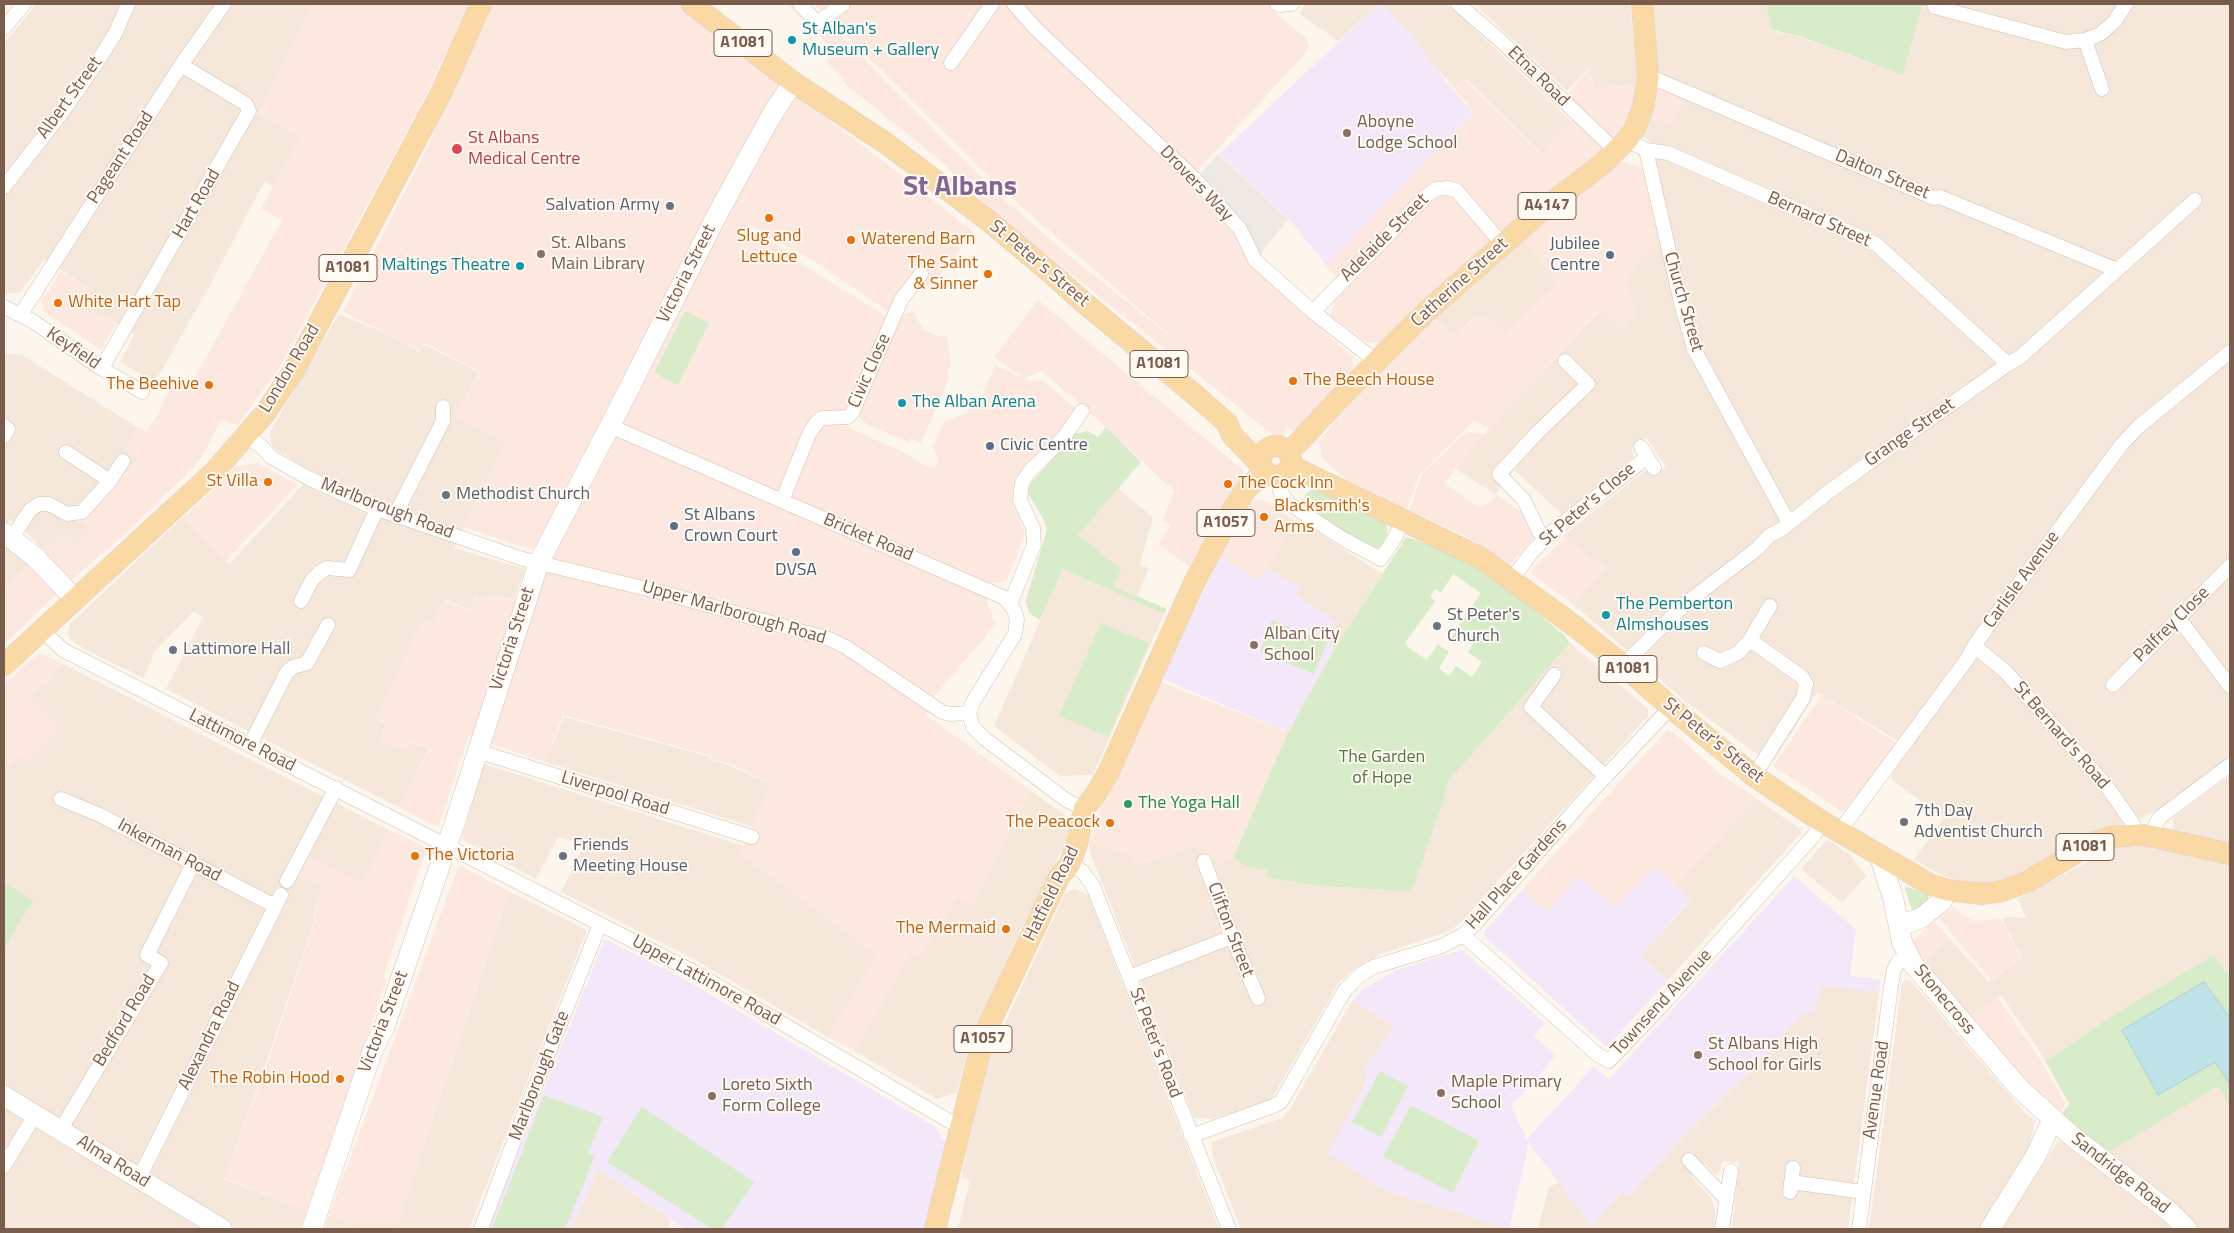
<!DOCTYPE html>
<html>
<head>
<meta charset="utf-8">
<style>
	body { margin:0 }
	#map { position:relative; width:2234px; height:1233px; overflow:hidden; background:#fdf6ec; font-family:"Titillium Web",sans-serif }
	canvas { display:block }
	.frame { position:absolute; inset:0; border:5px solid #7a5c4d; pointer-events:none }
</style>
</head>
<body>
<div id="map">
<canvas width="2234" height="1233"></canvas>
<div class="frame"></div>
</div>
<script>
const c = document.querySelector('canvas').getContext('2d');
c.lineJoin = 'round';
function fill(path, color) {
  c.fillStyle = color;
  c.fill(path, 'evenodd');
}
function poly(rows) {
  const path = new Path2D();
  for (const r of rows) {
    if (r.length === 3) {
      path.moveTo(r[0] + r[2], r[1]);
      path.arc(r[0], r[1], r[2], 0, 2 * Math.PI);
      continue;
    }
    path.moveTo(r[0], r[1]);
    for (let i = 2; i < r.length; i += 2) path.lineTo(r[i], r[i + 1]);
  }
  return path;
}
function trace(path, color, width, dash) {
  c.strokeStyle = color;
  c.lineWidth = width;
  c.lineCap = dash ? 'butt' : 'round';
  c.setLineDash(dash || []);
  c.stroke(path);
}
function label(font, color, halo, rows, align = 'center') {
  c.font = font + ' "Titillium Web",sans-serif';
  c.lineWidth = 4;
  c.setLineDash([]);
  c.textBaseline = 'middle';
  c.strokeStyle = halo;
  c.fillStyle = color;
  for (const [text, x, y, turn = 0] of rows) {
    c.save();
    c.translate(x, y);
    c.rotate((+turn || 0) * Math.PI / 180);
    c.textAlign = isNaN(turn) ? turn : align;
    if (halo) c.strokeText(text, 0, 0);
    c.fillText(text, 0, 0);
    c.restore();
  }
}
fill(poly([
	[37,4,314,4,258,114,301,138,274,187,264,182,208,289,159,375,152,380,120,362,135,334,84,306,92,290,44,259,20,292,4,294,4,43],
	[1306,4,1379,4,1338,41,1299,13],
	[1381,4,1443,4,1450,6,1571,121,1542,154,1466,79,1455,88,1429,61,1412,35],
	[1475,4,1630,4,1638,87,1594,88,1589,67,1567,91],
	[1644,4,1766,4,1772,31,1797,36,1903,75,1922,6,1927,8,1929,4,2230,4,2230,761,2199,785,2144,817,2120,825,2087,840,2043,865,1983,887,1954,880,1936,872,1914,859,1944,818,1891,779,1905,745,1817,692,1774,760,1754,752,1686,702,1573,604,1606,567,1592,561,1563,536,1644,471,1648,471,1651,476,1666,467,1646,437,1632,447,1633,457,1562,514,1514,470,1495,494,1453,467,1602,308,1622,328,1636,312,1626,286,1628,277,1637,261,1652,247,1672,240,1649,140,1640,136,1654,73],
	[1522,240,1558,282,1506,334,1474,318,1454,337,1433,316],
	[339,314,387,334,420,352,425,345,479,372,456,416,507,442,454,548,525,569,514,601,491,594,489,600,475,596,470,610,444,599,435,624,422,621,376,719,385,722,381,741,403,751,409,742,429,748,400,808,166,689,203,617,194,611,155,651,144,678,88,651,70,640,68,632,70,624,183,517,229,564,314,473,272,447,270,431],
	[4,353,22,355,137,427,124,451,139,459,81,519,92,531,76,546,64,535,45,552,26,532,11,520,6,524,4,523],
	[1117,488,1153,517,1140,564,1149,569,1137,596,1114,586,1078,535],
	[1297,519,1382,574,1334,650,1327,640,1334,621,1295,594,1300,588,1265,569],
	[4,546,31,564,4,588],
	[1063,569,1164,614,1093,775,1060,776,994,726],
	[1570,643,1648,709,1648,716,1462,921,1450,931,1381,954,1353,970,1339,982,1273,1097,1267,1102,1212,1119,1194,1118,1090,852,1089,843,1133,855,1137,865,1202,844,1217,863,1233,858,1246,866,1267,871,1267,877,1309,885,1410,892,1443,802,1448,782],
	[61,663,389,830,363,884,297,851,297,876,324,887,314,910,314,922,265,1066,224,1179,307,1210,300,1229,238,1229,212,1216,204,1229,4,1229,4,768,18,756,59,730,28,696,40,686,47,683],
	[564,717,711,757,710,760,731,766,772,785,753,827,545,762],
	[484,764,744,846,741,854,877,955,828,1037,692,958,561,892,584,845,558,837,536,879,463,840,463,834],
	[2230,775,2230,843,2173,833,2173,818],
	[1031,791,1064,814,1069,828,1066,842,1021,929,970,1042,957,1093,937,1099,854,1051,911,952,919,957,957,897,971,904,982,887,1014,820],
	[1756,798,1800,829,1801,833,1668,980,1640,957,1690,901,1675,886],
	[1829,840,1850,855,1866,876,1842,903,1801,869,1826,841],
	[2115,847,2151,847,2230,859,2230,1229,2197,1229,2058,1118,2069,1104,2040,1052,2001,995,1967,1020,1925,961,1949,938,1989,982,2022,957,2002,919,2010,917,2026,918,2018,899],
	[1075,889,1088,895,1219,1229,958,1229,970,1181,961,1176,989,1058,1065,893],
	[510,892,587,930,469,1229,395,1229],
	[1905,980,1910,980,2026,1114,2035,1120,2028,1154,1981,1229,1869,1229,1902,983],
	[1822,985,1879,992,1848,1229,1732,1229,1739,1163,1723,1161,1718,1175,1714,1174,1705,1163,1691,1176,1712,1199,1715,1211,1714,1229,1538,1229,1549,1187,1559,1182,1591,1225,1623,1191,1629,1196,1677,1143,1750,1071,1804,1012],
	[1352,1001,1395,1026,1365,1067,1367,1080,1329,1153,1384,1190,1510,1229,1241,1229,1212,1155,1212,1142,1282,1118,1290,1109],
	[2058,1141,2095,1150,2191,1229,2002,1229],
	[598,1169,671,1220,668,1229,571,1229],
	[329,1215,366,1229,325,1229]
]), '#f5e8da');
fill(poly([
	[314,4,470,4,417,113,279,368,238,425,221,420,203,455,193,468,123,536,70,581,45,552,64,535,76,546,92,531,81,518,139,460,124,451,137,427,146,432,158,415,165,398,175,384,188,390,282,220,261,209,300,138,258,114],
	[493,4,677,4,913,184,973,232,929,289,922,284,905,303,900,316,914,311,923,330,938,336,947,337,951,363,947,375,950,376,921,443,911,438,909,442,870,426,861,420,857,408,892,314,814,261,751,226,749,231,788,251,787,255,889,318,847,423,853,430,899,450,928,467,936,466,939,461,933,447,944,422,967,413,971,402,982,397,995,365,1023,378,994,357,1038,300,1243,470,1243,474,1189,566,1158,544,1171,526,1163,520,1174,491,1106,427,1042,371,1024,379,1030,382,1042,380,1080,412,1015,483,1012,494,1013,504,1025,534,1007,580,999,584,993,582,986,600,996,624,933,698,926,715,1031,791,1014,820,975,901,971,905,957,897,919,957,911,953,854,1051,828,1037,877,955,740,854,771,784,730,764,711,760,712,756,563,715,545,762,469,736,439,825,434,826,400,808,430,748,409,741,403,751,381,741,385,721,376,719,422,621,435,624,444,600,470,611,476,596,488,600,490,594,534,608,544,579,558,547,610,449,697,274,729,215,744,223,713,205,535,551,463,527,506,442,456,416,480,372,425,343,421,351,343,312,422,158],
	[787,4,810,4,997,193,1066,253,1182,346,999,187,814,4,1282,4,1277,14,1306,38,1309,47,1302,57,1195,174,1240,231,1248,263,1353,357,1354,366,1348,376,1298,432,1286,427,1283,436,1271,433,1051,258,969,191,939,159,849,87,826,61,835,52],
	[1589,69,1594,88,1638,87,1628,127,1618,136,1614,136,1562,190,1379,343,1366,342,1331,316,1334,301,1344,288,1326,265,1474,113,1455,89,1465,80,1541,154,1581,110,1566,96],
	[1657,86,1685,98,1671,125,1647,116],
	[1621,161,1642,168,1660,243,1637,261,1628,277,1626,286,1636,312,1622,329,1601,308,1490,428,1473,421,1419,475,1405,515,1356,488,1322,458,1319,441,1343,411,1433,316,1454,337,1475,318,1479,322,1488,315,1506,334,1557,282,1522,240,1547,218,1602,178],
	[61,271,92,290,84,306,116,324,101,350,43,311,41,298,48,292],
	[1469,432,1485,434,1444,483,1480,508,1498,495,1533,521,1536,535,1512,563,1508,564,1469,538,1409,511,1422,474,1458,439],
	[258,463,298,485,226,561,183,517,214,490,236,466],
	[1262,499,1296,521,1258,581,1220,556,1249,502],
	[1565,538,1592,561,1595,558,1606,567,1573,604,1532,575,1533,568],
	[31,564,58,593,4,644,4,588],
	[43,654,61,663,47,683,42,688,40,686,28,696,59,730,26,762,18,756,4,768,4,685,35,656],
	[1153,679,1288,732,1233,858,1217,863,1202,855,1201,844,1136,865,1133,855,1089,843,1100,809,1103,792],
	[1822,695,1896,743,1847,809,1841,811,1773,766],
	[1670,730,1718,772,1756,798,1675,886,1655,868,1615,907,1548,911,1521,891,1666,731],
	[389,830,427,848,383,977,387,979,307,1210,224,1178,266,1067,315,921,314,911,324,887,297,876,308,856,363,883],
	[459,865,510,892,395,1229,366,1229,329,1215],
	[1953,907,1973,921,2001,919,2021,957,1991,980,1939,919],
	[1932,923,1936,923,1949,938,1925,961,1912,946,1913,941],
	[1998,997,2040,1059,2066,1104,2057,1117,1967,1020]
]), '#fde8e0');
fill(poly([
	[1218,154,1288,219,1259,256,1196,178]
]), '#efe9e4');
fill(poly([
	[1379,4,1381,4,1412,35,1429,61,1473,113,1326,265,1290,220,1219,154],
	[1220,556,1258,581,1265,569,1300,588,1296,595,1335,621,1327,640,1334,650,1288,732,1162,679],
	[1656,867,1690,900,1640,957,1668,980,1609,1045,1605,1046,1486,938,1484,932,1521,891,1548,911,1579,876,1615,907],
	[1794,876,1856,929,1850,976,1881,979,1879,992,1822,985,1814,1014,1804,1012,1750,1071,1677,1143,1629,1196,1622,1191,1592,1226,1528,1142,1526,1157,1509,1229,1384,1190,1328,1153,1367,1081,1365,1067,1395,1026,1352,1001,1363,989,1397,970,1462,950,1545,1023,1534,1036,1556,1056,1511,1106,1527,1139,1594,1066,1609,1079],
	[605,939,677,975,934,1126,948,1145,928,1229,685,1229,598,1169,571,1229,487,1229]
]), '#f3e8fa');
fill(poly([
	[1766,4,1928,4,1927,7,1922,6,1903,75,1799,36,1772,30],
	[685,311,709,323,678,385,654,373],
	[1106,427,1141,462,1078,535,1121,569,1114,586,1167,609,1164,614,1063,569,1040,620,1029,613,1026,600,1047,530,1044,520,1029,495,1028,490,1032,482,1074,434,1088,431,1098,437],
	[1315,488,1385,523,1388,529,1387,535,1380,547,1372,549,1305,506,1305,494],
	[1406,537,1428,544,1476,566,1508,588,1564,635,1570,643,1448,782,1443,802,1411,892,1309,885,1267,877,1267,871,1246,866,1233,858,1288,732,1334,650],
	[1453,574,1481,593,1449,641,1454,644,1462,634,1474,642,1468,652,1482,662,1472,677,1456,666,1449,676,1439,668,1449,652,1438,644,1427,660,1409,648,1405,643,1435,601,1430,597,1435,589,1441,593],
	[1272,620,1327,642,1314,674,1260,652],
	[1101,623,1149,643,1108,737,1059,716],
	[4,882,33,901,4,948],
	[1906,886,1928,895,1928,902,1915,910,1912,910,1905,889],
	[2214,955,2230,978,2230,1105,2218,1086,2106,1154,2059,1118,2070,1104,2046,1061,2118,1012],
	[1380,1071,1408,1086,1381,1137,1352,1122],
	[544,1095,603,1117,588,1153,595,1156,565,1229,492,1229],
	[1411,1105,1479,1141,1453,1193,1383,1157],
	[642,1107,754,1182,722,1229,712,1229,607,1162]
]), '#d8ecc9');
const water = poly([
	[2204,982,2230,1018,2230,1084,2215,1062,2158,1095,2122,1030,2204,982]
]);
fill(water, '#bfe3e8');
trace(water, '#a5d3da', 1);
const street = poly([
	[800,4,817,23,843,4],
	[1014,4,1036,29,1194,178,1240,229,1255,260,1313,312,1376,361],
	[1277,4,1280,5,1292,4],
	[1458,4,1501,41,1617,152],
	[1935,7,2066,42,2085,40,2100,34,2114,22,2126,4],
	[4,28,24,4],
	[2085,40,2102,89],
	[951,63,992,4],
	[1648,78,1658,80,1934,198,1940,197,2117,270],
	[1627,140,1646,150,1668,153,1876,244,2008,364],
	[1646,150,1681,303,1694,349,1789,523],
	[4,187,61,114,96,64,116,32,128,4],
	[4,307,31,320,99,367,142,392],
	[1313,312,1425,197,1436,189,1448,188,1457,191,1503,245],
	[21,314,181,65,224,4],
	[102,368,249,111,246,104,181,65],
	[4,426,8,429,4,436],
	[610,426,1005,598,1014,610,1017,619,1015,634,973,702,969,713],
	[245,437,260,445,271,457,308,478,377,509,523,559,668,594,829,639,846,647,942,712,950,714,969,713],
	[1641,447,1654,468],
	[66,452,110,481],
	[1280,476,1280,491,1288,503,1345,540,1381,559,1396,536,1402,520],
	[782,501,809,434,817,422,822,418,848,417,852,413,901,300,921,274],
	[395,515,443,421,443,407],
	[12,538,30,510,39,504,49,504,67,514,82,512,110,481,123,461],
	[1545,539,1539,532,1524,500,1499,474,1536,434,1588,384,1565,361],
	[1512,579,1532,552,1553,531,1647,457],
	[301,601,312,580,319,573,327,568,349,570,377,509],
	[1010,604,1034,545,1033,528,1020,500,1022,483,1029,472,1064,437,1082,411],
	[2179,619,2230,686],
	[42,630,63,650,696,973,949,1121,961,1125],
	[1750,640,1802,677,1806,684,1803,698,1754,776],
	[1974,646,2005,671,2105,784,2132,822,2138,835],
	[1704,653,1720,661,1738,653,1750,640,1770,606],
	[1623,665,1685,604,1758,548,1769,536,1782,529,1827,493,1899,441,2008,364,2019,358,2195,200],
	[1554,675,1531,707,1606,777],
	[2113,685,2230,566],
	[969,713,973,727,985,739,1066,800,1084,809],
	[250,745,287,672,293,667,307,663,328,625],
	[477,751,752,837],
	[61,799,100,815,275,906],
	[1839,832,1968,658,1974,646,2003,605,2122,444,2138,427,2230,352],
	[2150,836,2159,818,2230,765],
	[1204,861,1232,937,1258,998],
	[1070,864,1082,871,1093,886,1229,1229],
	[287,881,336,788],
	[1463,935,1598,1055,1609,1061,1667,1000,1815,834,1821,821],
	[1129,977,1232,937],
	[61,1129,161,963,147,955,193,864],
	[1191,1136,1273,1106,1281,1102,1345,990,1359,976,1373,967,1442,946,1463,935,1475,924,1589,794,1671,707],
	[1689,1160,1726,1199],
	[4,1166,35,1115],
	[139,1178,281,895],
	[1791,1182,1863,1192],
	[1790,1192,1793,1168],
	[481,1229,523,1117,600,924],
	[1722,1229,1731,1171],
	[1859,1229,1891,986,1894,970,1899,961,1907,956]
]);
const secondary = poly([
	[4,533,35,557,74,598],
	[1880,857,1893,898,1902,942,1913,964,2020,1089,2073,1137,2170,1212,2187,1229],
	[1899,926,1921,918,1942,901,1947,890],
	[4,1096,222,1229],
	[312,1229,373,1049,384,1028,454,825,539,562,610,426,718,213,770,118,793,82],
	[1990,1229,2035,1157,2053,1119]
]);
const primary = poly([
	[692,4,793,82,887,144,990,222,1052,274,1082,301,1194,394,1227,423,1232,435,1262,466],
	[1276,461,15],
	[1288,451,1298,443,1341,397,1426,312,1542,210,1601,165,1627,140,1635,128,1643,107,1648,78,1642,4],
	[1291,466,1481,558,1577,628,1623,665,1675,711,1754,776,1821,821,1931,885,1947,890,1983,894,2002,891,2027,882,2089,845,2110,837,2138,835,2150,836,2230,854],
	[4,665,215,471,266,412,294,370,441,93,481,4],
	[935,1229,984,1035,1059,877,1070,864,1078,840,1084,809,1095,795,1108,773,1195,581,1232,511,1245,491,1264,471]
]);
trace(street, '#d1beb0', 15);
trace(secondary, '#d6c0b0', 21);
trace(primary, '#dad1cd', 22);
trace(street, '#fff', 14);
trace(secondary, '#fff', 20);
trace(primary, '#fbd9a5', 21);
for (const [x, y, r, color] of [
	[792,40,5,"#0f9aa8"],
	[1347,133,5,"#8d6e63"],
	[457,149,6,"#e0444e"],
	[670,206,5,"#6b7280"],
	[769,218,5,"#e8710a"],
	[851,240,5,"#e8710a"],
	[541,254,5,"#8d6e63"],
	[1610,255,5,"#5c6f8a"],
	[520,266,5,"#0f9aa8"],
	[988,274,5,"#e8710a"],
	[58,303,5,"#e8710a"],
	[1293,381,5,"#e8710a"],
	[209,385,5,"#e8710a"],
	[902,403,5,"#0f9aa8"],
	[990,446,5,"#5c6f8a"],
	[268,482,5,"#e8710a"],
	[1228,484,5,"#e8710a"],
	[446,495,5,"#6b7280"],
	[1264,517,5,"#e8710a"],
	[674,526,5,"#5c6f8a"],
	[796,552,5,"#5c6f8a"],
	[1606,615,5,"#0f9aa8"],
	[1437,626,5,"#6b7280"],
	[1254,645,5,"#8d6e63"],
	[173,650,5,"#6b7280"],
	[1128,804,5,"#2e9e5b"],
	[1904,822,5,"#6b7280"],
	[1110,823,5,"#e8710a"],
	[415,856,5,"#e8710a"],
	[563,856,5,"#6b7280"],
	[1006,929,5,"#e8710a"],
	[1698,1055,5,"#8d6e63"],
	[340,1079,5,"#e8710a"],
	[1441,1093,5,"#8d6e63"],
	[712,1096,5,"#8d6e63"]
]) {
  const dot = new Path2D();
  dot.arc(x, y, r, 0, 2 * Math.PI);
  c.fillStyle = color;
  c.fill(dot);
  trace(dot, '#fffaf3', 2);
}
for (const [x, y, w] of [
	[743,43,58],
	[1547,206,58],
	[348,268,58],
	[1159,364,58],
	[1226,523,58],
	[1628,669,58],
	[2085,847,58],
	[983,1039,58]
]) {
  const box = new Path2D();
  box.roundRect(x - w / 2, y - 13.5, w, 27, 4);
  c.fillStyle = '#fffaf3';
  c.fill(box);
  trace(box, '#7a5c4d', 1);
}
label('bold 16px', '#7a5c4d', null, [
	["A1081",743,43],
	["A4147",1547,206],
	["A1081",348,268],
	["A1081",1159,364],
	["A1057",1226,523],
	["A1081",1628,669],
	["A1081",2085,847],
	["A1057",983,1039]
]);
label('18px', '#0d838f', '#fffaf3', [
	["St Alban's",802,30],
	["Museum + Gallery",802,51],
	["Maltings Theatre",510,266,"right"],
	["The Alban Arena",912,403],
	["The Pemberton",1616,605],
	["Almshouses",1616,626]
], 'left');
label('18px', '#7a5c4d', '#fffaf3', [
	["Etna Road",1538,77,44],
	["Albert Street",70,98,-54],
	["Pageant Road",121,158,-57],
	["Dalton Street",1882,175,23],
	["Drovers Way",1196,184,46],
	["Hart Road",197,204,-60],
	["Bernard Street",1819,220,24],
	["Adelaide Street",1385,238,-45],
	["St Peter's Street",1039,264,40],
	["Victoria Street",687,274,-63],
	["Catherine Street",1460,283,-42],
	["Church Street",1683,302,74],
	["Keyfield",73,349,34],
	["London Road",290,369,-59],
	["Civic Close",870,371,-66],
	["Grange Street",1910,433,-35],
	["St Peter's Close",1588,505,-40],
	["Marlborough Road",387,509,21],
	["Bricket Road",868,538,23],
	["Carlisle Avenue",2022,580,-54],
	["Upper Marlborough Road",734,613,16],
	["Palfrey Close",2172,625,-45],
	["Victoria Street",513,639,-72],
	["St Bernard's Road",2061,736,49],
	["Lattimore Road",242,741,27],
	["St Peter's Street",1713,741,39],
	["Liverpool Road",615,794,17],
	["Inkerman Road",169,851,28],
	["Hall Place Gardens",1517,875,-48],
	["Hatfield Road",1052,894,-64],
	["Clifton Street",1230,930,69],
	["Upper Lattimore Road",706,981,29],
	["Stonecross",1944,1000,50],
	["Townsend Avenue",1662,1003,-47],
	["Bedford Road",125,1021,-59],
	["Victoria Street",384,1022,-69],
	["Alexandra Road",210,1036,-64],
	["St Peter's Road",1155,1043,69],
	["Marlborough Gate",540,1076,-69],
	["Avenue Road",1877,1090,-82],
	["Alma Road",113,1162,32],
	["Sandridge Road",2120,1174,38]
]);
label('18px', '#785e54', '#fffaf3', [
	["Aboyne",1357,123],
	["Lodge School",1357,144],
	["St. Albans",551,244],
	["Main Library",551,265],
	["Alban City",1264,635],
	["School",1264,656],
	["St Albans High",1708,1045],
	["School for Girls",1708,1066],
	["Maple Primary",1451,1083],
	["School",1451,1104],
	["Loreto Sixth",722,1086],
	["Form College",722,1107]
], 'left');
label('18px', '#be3a42', '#fffaf3', [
	["St Albans",468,139],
	["Medical Centre",468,160]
], 'left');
label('18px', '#5b616d', '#fffaf3', [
	["Salvation Army",660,206,"right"],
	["Methodist Church",456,495],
	["St Peter's",1447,616],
	["Church",1447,637],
	["Lattimore Hall",183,650],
	["7th Day",1914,812],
	["Adventist Church",1914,833],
	["Friends",573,846],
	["Meeting House",573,867]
], 'left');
label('18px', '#c56008', '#fffaf3', [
	["Slug and",769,237,"center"],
	["Lettuce",769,258,"center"],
	["Waterend Barn",861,240],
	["The Saint",978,264,"right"],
	["& Sinner",978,285,"right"],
	["White Hart Tap",68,303],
	["The Beech House",1303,381],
	["The Beehive",199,385,"right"],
	["St Villa",258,482,"right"],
	["The Cock Inn",1238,484],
	["Blacksmith's",1274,507],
	["Arms",1274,528],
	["The Peacock",1100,823,"right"],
	["The Victoria",425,856],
	["The Mermaid",996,929,"right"],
	["The Robin Hood",330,1079,"right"]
], 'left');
label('18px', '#4e5e75', '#fffaf3', [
	["Jubilee",1600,245,"right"],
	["Centre",1600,266,"right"],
	["Civic Centre",1000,446],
	["St Albans",684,516],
	["Crown Court",684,537],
	["DVSA",796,571,"center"]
], 'left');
label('18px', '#537a41', '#fffaf3', [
	["The Garden",1382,758],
	["of Hope",1382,779]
]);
label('18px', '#27864d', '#fffaf3', [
	["The Yoga Hall",1138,804]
], 'left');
label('bold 28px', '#846695', '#fffaf3', [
	["St Albans",960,188]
]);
</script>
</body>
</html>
